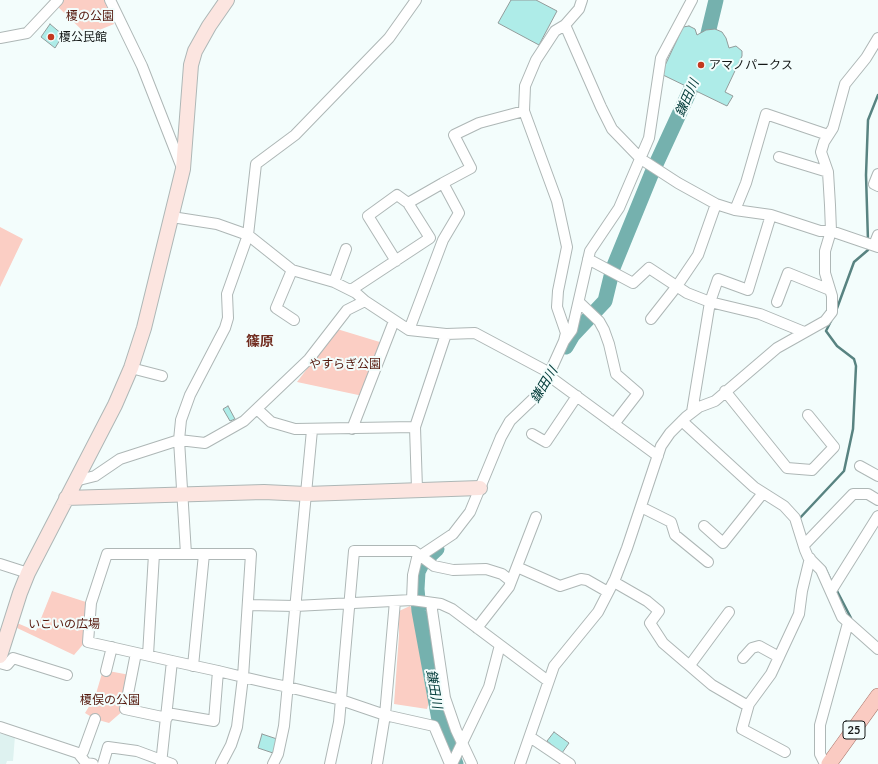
<!DOCTYPE html>
<html>
<head>
<meta charset="utf-8">
<style>
	body { margin:0 }
	canvas { display:block; background:#f3fdfc }
</style>
</head>
<body>
<canvas width="878" height="764"></canvas>
<script>
const c = document.querySelector('canvas').getContext('2d');
c.lineJoin = 'round';
function fill(path, color) {
  c.fillStyle = color;
  c.fill(path, 'evenodd');
}
function poly(rows) {
  const path = new Path2D();
  for (const r of rows) {
    path.moveTo(r[0], r[1]);
    for (let i = 2; i < r.length; i += 2) path.lineTo(r[i], r[i + 1]);
  }
  return path;
}
function trace(path, color, width, dash) {
  c.strokeStyle = color;
  c.lineWidth = width;
  c.lineCap = dash ? 'butt' : 'round';
  c.setLineDash(dash || []);
  c.stroke(path);
}
function label(font, color, halo, rows, align = 'center') {
  c.font = font + ' Lato,"Noto Sans JP",sans-serif';
  c.lineWidth = 4;
  c.setLineDash([]);
  c.textBaseline = 'middle';
  c.strokeStyle = halo;
  c.fillStyle = color;
  for (const [text, x, y, turn = 0] of rows) {
    c.save();
    c.translate(x, y);
    c.rotate((+turn || 0) * Math.PI / 180);
    c.textAlign = isNaN(turn) ? turn : align;
    if (halo) c.strokeText(text, 0, 0);
    c.fillText(text, 0, 0);
    c.restore();
  }
}
fill(poly([
	[0,734,15,736,13,761,7,761,6,764,0,764]
]), '#def2f0');
fill(poly([
	[59,0,104,0,114,24,87,35,54,3],
	[0,227,23,239,0,287],
	[337,329,383,343,363,396,297,382],
	[52,591,89,603,86,641,74,655,15,627,17,623,36,631],
	[410,606,416,615,420,642,423,675,429,702,427,709,394,704,399,635,399,611],
	[103,670,130,675,125,709,109,723,95,719,85,713,95,697]
]), '#fbcec4');
trace(poly([
	[868,241,866,175,868,120,878,95],
	[836,311,854,262,868,250,868,246],
	[799,519,844,471,853,429,856,366,854,359,837,346,826,331,831,321],
	[825,568,832,583],
	[836,589,851,618,850,621]
]), '#588381', 2.5);
trace(poly([
	[704,50,716,0],
	[566,347,573,335,605,301,613,268,651,175,699,71],
	[437,549,423,562,418,572,417,589,419,611,439,720,456,764]
]), '#75b1ae', 15);
const building = poly([
	[511,0,536,0,557,11,539,45,498,23,511,0],
	[50,24,63,35,55,48,41,37,50,24],
	[689,26,695,29,697,35,706,30,715,29,722,32,726,38,729,48,736,46,742,51,742,56,725,92,733,96,727,106,661,74,683,27,689,26],
	[228,406,235,419,230,421,223,409,228,406],
	[554,732,569,743,562,753,547,741,554,732],
	[262,734,277,739,273,753,258,748,262,734]
]);
fill(building, '#aeece8');
trace(building, '#939c9b', 1);
const street = poly([
	[110,0,142,66,182,168],
	[565,25,601,107,612,129,641,159,678,183,716,204,735,210,771,215,820,231,831,231,878,247],
	[0,38,27,33,58,0],
	[779,157,828,172],
	[878,174,874,184,878,186],
	[735,210,746,183,766,114,828,135],
	[172,217,217,224,248,235,292,270,334,282,356,293,365,301],
	[874,245,878,235],
	[588,259,633,283,649,268,687,293,710,302,718,279,748,290,771,215],
	[396,261,368,216,397,195,408,203],
	[292,270,276,308,294,320],
	[334,282,346,249],
	[351,290,430,238,408,203,443,183],
	[579,302,599,321,604,330,609,344,616,374,638,393,614,424],
	[777,302,788,273,830,290],
	[651,319,677,286,698,255,716,204],
	[409,330,443,240,459,213,443,183,471,168,454,135,479,123,524,111],
	[564,341,572,330,590,251,619,208,649,138,661,58,692,0],
	[131,368,162,376],
	[549,376,658,456],
	[725,391,787,468,812,470,834,447,808,415],
	[257,409,271,422,295,429,415,427],
	[692,412,710,302,760,314,804,332],
	[682,421,754,487,784,506,795,518,805,550,808,557,821,570,842,617,878,649],
	[352,429,394,321],
	[532,434,546,442,577,396],
	[860,466,878,476],
	[75,481,95,476,120,459,179,440,205,443,244,421,309,359,347,310,365,301,409,330,446,334,475,333,550,373],
	[417,489,415,427,446,334],
	[641,507,671,522,675,535,708,562],
	[704,526,723,543,763,493],
	[804,545,853,494,868,494,878,500],
	[186,554,179,440,181,420,190,395,225,328,228,318,227,294,248,235,256,164,295,135,389,38,416,0],
	[0,564,28,573],
	[517,567,560,586,581,579,587,580,608,592],
	[614,582,647,601,659,611,650,623,663,643,712,685,748,706],
	[831,591,878,516],
	[412,600,413,575,417,558,453,534,470,512,501,437,510,421,534,398,545,383,564,341,566,333,557,307,558,291,567,247,557,201,524,111,525,86,536,60,555,31,565,25,579,9,582,0],
	[431,603,445,698,456,730,472,764],
	[248,605,295,606,412,600,441,604,452,609,548,681],
	[477,628,509,587,536,517],
	[136,653,125,709,167,718],
	[148,655,154,554],
	[743,658,752,648,759,646,779,657],
	[0,663,7,665,13,658,67,675],
	[690,665,729,612],
	[193,666,204,554],
	[106,671,112,647],
	[167,713,214,721,218,671],
	[0,727,78,753,86,763,93,764],
	[530,737,570,764],
	[785,752,742,729,749,704,771,674,799,614,802,591,810,558],
	[78,753,83,752,95,719],
	[103,764,108,747,137,751,172,764],
	[161,764,172,661],
	[221,764,231,745,237,727,243,677,251,554,107,554,91,603,88,642,172,661,218,671,243,677,269,683,288,687,341,700,385,715,434,726,450,764],
	[273,764,278,754,284,726,312,430],
	[330,764,339,722,354,551,414,551,434,566,453,570,486,569,502,574,511,581],
	[377,764,385,715,395,601],
	[452,764,489,687,500,645],
	[520,764,554,666,598,612,615,579,627,548,661,446,670,433,686,417,699,407,715,401,777,348,825,321,832,312,832,296,825,273,825,251,831,231,830,205,828,172,821,152,824,142,833,128,845,84,866,58,878,38],
	[825,764,820,754,820,725,848,623]
]);
const secondary = poly([
	[66,498,264,492,306,494,480,488],
	[0,656,20,593,28,573,115,405,131,368,144,328,183,169,191,65,195,51,209,26,227,0]
]);
const primary = poly([
	[829,764,878,696]
]);
trace(street, '#aeb7b6', 12);
trace(secondary, '#aeb7b6', 16);
trace(primary, '#a7766c', 16);
trace(street, '#fff', 10);
trace(secondary, '#fce5e0', 14);
trace(primary, '#facbc2', 15);
for (const [x, y, r, color] of [
	[51,37,4,"#c3381f"],
	[701,65,4,"#c3381f"]
]) {
  const dot = new Path2D();
  dot.arc(x, y, r, 0, 2 * Math.PI);
  c.fillStyle = color;
  c.fill(dot);
  trace(dot, '#f3fdfc', 1.5);
}
for (const [x, y, w] of [
	[854,730,22]
]) {
  const box = new Path2D();
  box.roundRect(x - w / 2, y - 9, w, 18, 3);
  c.fillStyle = '#f3fdfc';
  c.fill(box);
  trace(box, '#141817', 1);
}
label('bold 11px', '#141817', null, [
	["25",854,730]
]);
label('12px', '#55180d', '#f3fdfc', [
	["榎の公園",90,16],
	["やすらぎ公園",345,364],
	["いこいの広場",64,624],
	["榎俣の公園",110,700]
]);
label('12px', '#141817', '#f3fdfc', [
	["榎公民館",59,37],
	["アマノパークス",709,65]
], 'left');
label('italic 13px', '#003a38', '#f3fdfc', [
	["鎌田川",687,98,-66],
	["鎌田川",544,385,-59],
	["鎌田川",434,689,80]
]);
label('bold 14px', '#712d20', '#f3fdfc', [
	["篠原",260,341]
]);
</script>
</body>
</html>
